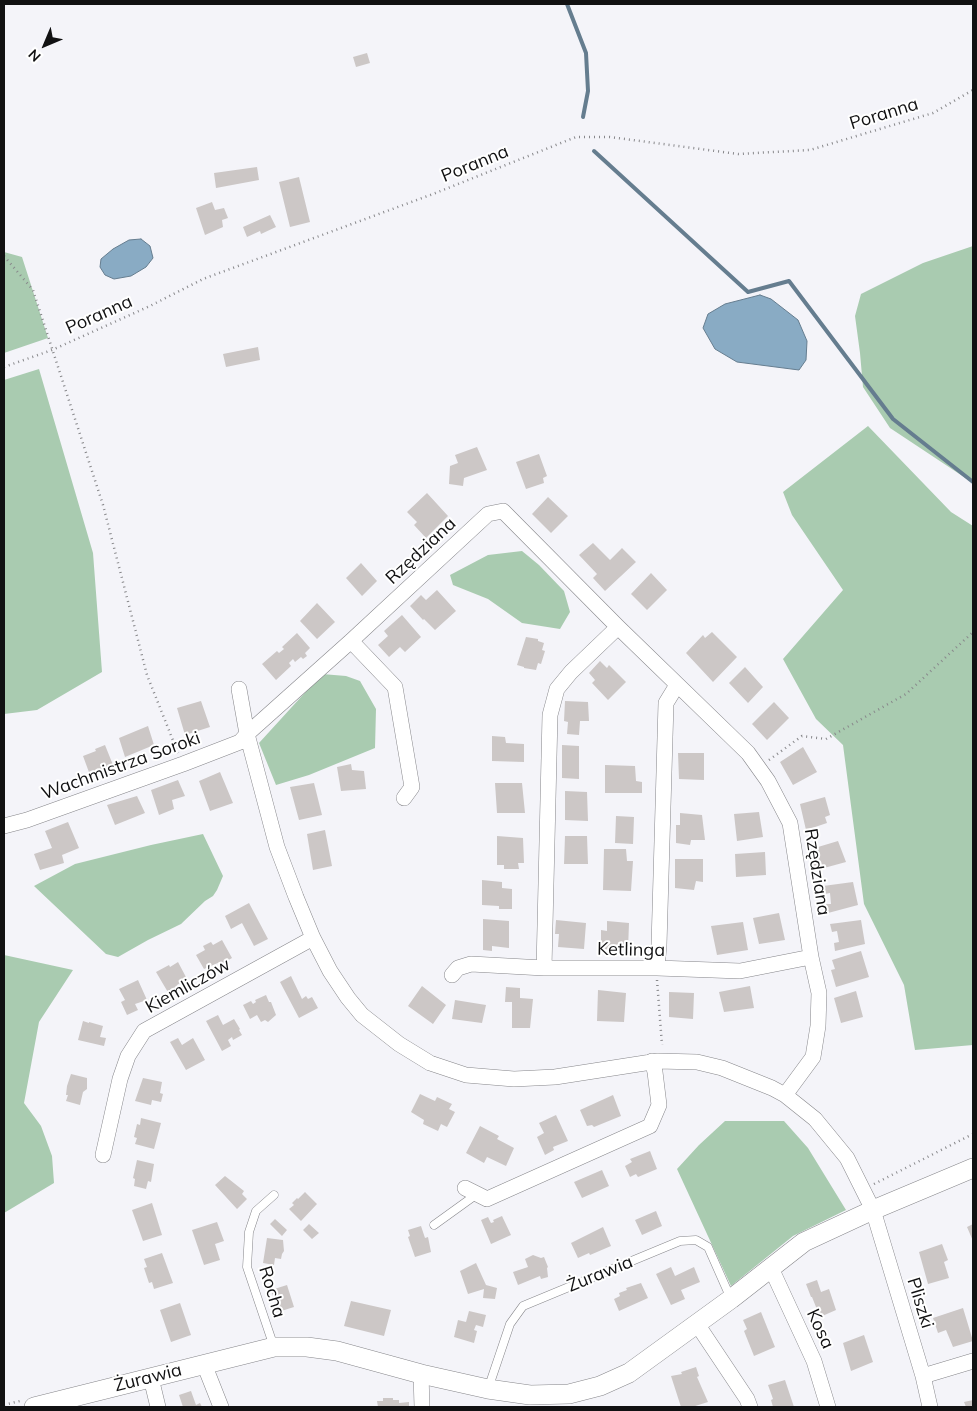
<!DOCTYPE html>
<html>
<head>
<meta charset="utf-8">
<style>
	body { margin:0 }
	#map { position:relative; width:977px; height:1411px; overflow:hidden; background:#f4f4f9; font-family:Mulish,sans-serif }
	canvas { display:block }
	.frame { position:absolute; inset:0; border:5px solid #111112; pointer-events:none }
	.north { position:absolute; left:20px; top:20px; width:50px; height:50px; -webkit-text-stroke:4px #fff; paint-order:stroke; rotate:225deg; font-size:14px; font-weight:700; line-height:20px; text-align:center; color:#111112 }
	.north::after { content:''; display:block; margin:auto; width:18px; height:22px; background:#111112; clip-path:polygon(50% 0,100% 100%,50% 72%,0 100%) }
</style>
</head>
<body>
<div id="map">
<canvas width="977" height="1411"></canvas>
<div class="frame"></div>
<div class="north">N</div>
</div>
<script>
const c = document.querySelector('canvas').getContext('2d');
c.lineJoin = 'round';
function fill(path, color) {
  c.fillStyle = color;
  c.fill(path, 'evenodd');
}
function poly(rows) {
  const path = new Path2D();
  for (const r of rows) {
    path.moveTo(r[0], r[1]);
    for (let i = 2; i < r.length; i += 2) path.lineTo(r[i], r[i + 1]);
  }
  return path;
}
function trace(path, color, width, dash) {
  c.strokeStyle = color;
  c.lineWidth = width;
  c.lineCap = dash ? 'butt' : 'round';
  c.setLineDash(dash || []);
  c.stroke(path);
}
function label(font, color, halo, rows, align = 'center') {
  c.font = font + ' Mulish,sans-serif';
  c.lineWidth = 4;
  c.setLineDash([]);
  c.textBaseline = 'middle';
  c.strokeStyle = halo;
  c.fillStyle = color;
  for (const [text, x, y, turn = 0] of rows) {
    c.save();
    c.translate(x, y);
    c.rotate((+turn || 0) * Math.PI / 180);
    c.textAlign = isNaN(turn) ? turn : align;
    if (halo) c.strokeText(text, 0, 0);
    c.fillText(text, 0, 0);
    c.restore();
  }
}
fill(poly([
	[973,246,973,483,890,428,863,387,860,353,855,316,861,294,923,263],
	[4,252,22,257,48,338,4,353],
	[39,369,93,553,102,672,37,710,4,714,4,380],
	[868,426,951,512,973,526,973,1045,915,1050,904,985,864,904,843,745,816,719,783,659,843,590,792,515,783,492],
	[522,551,539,565,564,591,570,612,560,629,522,623,488,599,453,585,450,575,488,555],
	[322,674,346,676,360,681,376,709,375,748,309,775,276,785,259,743],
	[203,834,223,876,217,890,213,896,205,901,181,924,148,940,118,957,106,954,34,886,75,864,151,845],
	[4,955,73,970,39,1022,24,1103,41,1126,52,1156,54,1183,4,1213],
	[725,1121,784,1121,808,1148,846,1210,793,1236,731,1286,677,1169,699,1145]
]), '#a9cbb0');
const water = poly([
	[141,239,150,246,153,258,146,267,131,276,114,279,105,275,100,267,101,259,113,249,129,240,141,239],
	[760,295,771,299,798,320,807,341,806,360,799,370,737,362,715,349,703,328,708,314,725,304,760,295]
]);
fill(water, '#89abc4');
trace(water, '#657d8f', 1);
trace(poly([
	[567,4,586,53,588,91,583,117],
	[594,151,748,292,789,281,893,419,973,482]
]), '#657d8f', 4);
fill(poly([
	[367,53,370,63,356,67,353,57],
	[257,167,259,180,216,188,214,173],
	[299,177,310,222,290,227,279,182],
	[212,202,215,210,224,208,228,218,222,220,223,227,205,235,196,208],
	[270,215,276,227,261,234,260,231,247,237,243,227],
	[258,347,260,360,226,367,223,354],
	[477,447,487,470,464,478,463,486,449,484,450,466,458,463,455,455],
	[539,454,547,476,543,478,544,483,526,489,516,462],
	[427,493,448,516,426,538,414,525,417,522,407,512],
	[548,497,568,516,551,533,532,514],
	[593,543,610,560,622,548,636,562,605,591,593,578,597,574,579,555],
	[361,563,377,581,362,596,346,578],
	[651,573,667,590,647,610,631,594],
	[437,590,456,611,435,630,424,619,423,620,410,606,421,595,426,600],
	[317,603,335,622,317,639,300,621],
	[402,615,421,637,405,652,400,647,389,657,378,645,388,636,384,631],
	[712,632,737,657,713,682,686,653,703,635,705,638],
	[297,633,310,648,305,653,307,656,303,659,301,657,295,662,293,659,289,663,291,666,276,680,262,664,277,651,279,653,284,649,282,647],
	[526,637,538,639,538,641,544,643,542,650,545,651,541,664,538,663,536,670,524,668,524,667,517,665],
	[600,661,607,668,609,665,626,682,608,700,592,683,595,680,589,673],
	[745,667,763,687,748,703,729,683],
	[201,701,210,727,185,735,177,708],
	[565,701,588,702,589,721,580,721,579,735,567,734,568,722,564,721],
	[774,702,789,718,767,740,752,724],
	[148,726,154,745,125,757,119,738],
	[492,736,505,737,506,743,524,744,524,762,492,761],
	[105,745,113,765,98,770,99,772,90,775,83,756,96,751,95,749],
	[562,745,579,746,579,779,562,778],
	[803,747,817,772,793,785,780,762],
	[678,753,704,753,704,780,679,779],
	[351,764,352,770,364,771,366,789,341,791,337,767],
	[605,765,635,766,636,781,642,782,642,793,605,793],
	[220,772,233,803,210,811,199,781],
	[178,780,185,796,172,800,174,809,159,815,151,790],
	[314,783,322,815,299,820,290,787],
	[495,783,522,783,525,813,497,813],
	[565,791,587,792,588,821,565,820],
	[137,796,145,813,115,825,107,805],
	[825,797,830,815,825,817,827,823,806,830,800,804],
	[759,812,763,837,737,841,734,814],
	[680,813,702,815,705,840,691,840,690,845,676,843,676,825,680,825],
	[616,816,634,817,633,844,615,843],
	[68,822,79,848,62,855,64,863,40,870,34,854,52,848,45,831],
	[325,830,332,866,313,870,307,834],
	[497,836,523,838,524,863,518,863,519,869,504,869,504,865,497,865],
	[565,836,587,836,588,864,564,864],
	[838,841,846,862,813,871,808,850],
	[604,849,626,849,627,861,633,861,631,891,603,890],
	[765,852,766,875,736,877,735,854],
	[675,859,703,859,703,882,696,881,694,890,675,888],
	[482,880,502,882,502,888,512,889,512,909,499,909,499,906,482,905],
	[853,882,858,905,828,913,826,904,831,904,830,893,824,894,823,886],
	[249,903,268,939,254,946,242,923,231,929,225,916],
	[779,913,785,940,759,944,753,918],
	[483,919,509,921,509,948,492,946,492,951,483,950],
	[556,920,586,923,584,949,558,947,559,934,555,934],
	[861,920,865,944,835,951,834,943,839,942,837,931,832,932,830,924],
	[607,921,629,923,628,950,601,949,601,930,607,931],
	[743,922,748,950,717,955,711,926],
	[222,940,232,958,221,964,220,962,204,969,196,955,205,950,203,946,211,942,213,945],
	[861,951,869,977,836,987,831,970,835,969,832,960],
	[178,962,187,979,177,985,179,988,169,994,156,972,169,965,170,967],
	[291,976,302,999,306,996,308,999,312,997,318,1008,299,1018,280,982],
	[138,980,147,1000,135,1004,138,1010,127,1015,121,1002,125,1000,119,989],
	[422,986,446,1005,433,1024,408,1006],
	[750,986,754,1008,724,1012,719,992],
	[506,987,520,988,520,998,533,999,530,1028,512,1028,512,1002,505,1002],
	[598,990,626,993,624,1022,597,1021],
	[856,991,863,1017,841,1023,834,998],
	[669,992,694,993,693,1019,669,1017],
	[266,995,269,1002,271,1002,276,1015,268,1022,265,1020,261,1022,257,1015,250,1019,243,1005,251,1001,253,1004,256,1002,255,1000],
	[455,1000,486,1005,482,1023,452,1019],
	[218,1015,223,1025,234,1019,240,1029,239,1030,242,1035,233,1040,232,1037,228,1040,231,1046,222,1051,206,1021],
	[83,1021,89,1023,89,1022,103,1026,100,1037,106,1038,104,1046,78,1040],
	[178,1038,182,1045,193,1038,205,1060,186,1070,170,1042],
	[71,1074,87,1078,87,1089,83,1092,80,1105,66,1101,68,1095,66,1095,67,1086],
	[143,1078,162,1082,160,1093,163,1094,161,1102,152,1100,151,1105,135,1101],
	[420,1094,435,1101,437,1097,452,1104,449,1109,455,1112,447,1127,441,1124,438,1131,423,1124,424,1120,411,1112],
	[613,1095,621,1116,594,1127,592,1125,587,1126,580,1110],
	[556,1115,568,1141,553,1147,554,1150,545,1155,537,1137,544,1133,539,1123],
	[141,1118,161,1123,154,1149,135,1144,137,1138,134,1137,137,1124,140,1125],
	[480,1126,499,1136,497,1139,514,1148,506,1166,487,1157,484,1163,466,1153],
	[650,1151,657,1169,638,1177,636,1174,630,1177,625,1166,632,1162,630,1159],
	[137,1160,154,1164,151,1182,148,1181,146,1189,134,1186,135,1179,133,1178],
	[602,1170,609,1186,582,1198,574,1182],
	[225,1176,244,1191,242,1194,247,1199,237,1209,215,1185],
	[305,1192,317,1204,301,1221,289,1209,294,1205,292,1203,297,1198,298,1199],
	[152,1203,162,1235,143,1241,132,1210],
	[656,1211,662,1226,642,1235,635,1220],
	[502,1216,511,1235,491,1244,481,1220,488,1217,491,1223,494,1222,493,1220],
	[275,1219,287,1230,282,1236,270,1224],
	[217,1222,224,1241,215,1244,220,1260,204,1265,192,1230],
	[309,1224,319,1233,312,1239,303,1230],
	[973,1224,973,1241,967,1227],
	[421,1226,425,1238,428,1237,431,1252,415,1257,408,1237,410,1236,408,1230],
	[603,1227,611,1246,590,1255,589,1253,578,1258,571,1243],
	[267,1238,283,1240,284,1251,282,1254,281,1259,275,1258,274,1265,263,1263],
	[942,1244,948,1260,944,1262,949,1278,928,1284,919,1252],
	[162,1253,173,1283,154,1289,152,1282,149,1283,144,1268,147,1267,144,1259],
	[533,1255,541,1258,544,1257,548,1267,547,1268,548,1277,541,1279,540,1276,518,1285,513,1272,528,1267,525,1259],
	[476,1263,486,1285,497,1288,495,1299,483,1298,484,1289,468,1294,460,1271],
	[671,1267,675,1276,694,1267,700,1282,681,1290,685,1299,671,1305,656,1274],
	[817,1280,821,1292,829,1289,836,1310,820,1317,812,1297,811,1297,806,1284],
	[641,1283,648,1298,619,1311,614,1299,620,1296,619,1293,627,1290,626,1288],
	[287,1285,294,1307,278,1312,271,1290],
	[351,1301,391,1310,384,1336,344,1326],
	[180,1303,191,1335,171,1342,160,1310],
	[963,1308,973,1341,953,1347,946,1330,938,1333,933,1318],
	[469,1311,486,1315,483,1327,476,1325,474,1330,477,1331,474,1343,454,1337,458,1320,466,1322],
	[761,1312,775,1347,754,1356,744,1331,747,1329,743,1320],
	[864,1335,873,1362,851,1371,843,1343],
	[696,1367,699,1376,697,1377,708,1402,692,1407,692,1406,681,1407,671,1376,682,1374,681,1372],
	[785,1380,794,1407,773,1407,771,1400,773,1399,768,1385],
	[191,1391,196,1405,200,1403,202,1407,183,1407,179,1395],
	[383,1398,393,1398,393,1400,399,1400,399,1403,409,1402,409,1407,378,1407,377,1401,383,1401],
	[973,1400,973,1407,966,1407,964,1402]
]), '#ccc7c6');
const service = poly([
	[274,1195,256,1211,249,1232,247,1267,274,1347],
	[434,1225,477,1194],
	[488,1389,510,1324,523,1306,680,1241,696,1240,708,1247,731,1299]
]);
const minor = poly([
	[351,641,395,687,412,787,404,798],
	[239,689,247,734,277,847,296,897,313,938,330,971,348,998,362,1015,399,1044,430,1063,466,1075,514,1079,555,1077,658,1061,697,1062,722,1068,772,1088,785,1095,815,1119,847,1158,873,1210,923,1376,930,1407],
	[4,826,27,820,183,764,240,742,247,734,351,641,488,514,503,511,618,627,748,753,768,781,790,823,811,957,819,993,818,1026,813,1057,785,1095],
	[544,968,550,715,557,689,571,672,618,627],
	[657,968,659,945,666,703,677,685],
	[452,975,458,968,471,964,544,968,657,968,740,971,811,957],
	[103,1155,120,1079,128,1056,144,1031,313,938],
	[465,1188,487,1199,650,1126,659,1105,655,1072,652,1061],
	[771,1268,814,1361,828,1407],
	[697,1324,747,1399,750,1407],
	[204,1364,221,1407],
	[421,1374,422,1407],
	[923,1376,973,1361],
	[151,1378,158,1407]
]);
const tertiary = poly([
	[34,1407,274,1347,307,1347,337,1351,421,1374,488,1389,530,1395,569,1394,600,1386,629,1373,731,1299,804,1242,873,1210,973,1168]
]);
trace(service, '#86868a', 9);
trace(minor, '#86868a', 16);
trace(tertiary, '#86868a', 20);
trace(poly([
	[4,256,33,290,103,505,147,675,178,753],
	[4,367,52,350,150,306,203,279,433,194,576,137,610,137,738,154,810,150,933,113,973,90],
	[769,760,802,736,826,739,906,694,973,632],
	[657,980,662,1045],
	[874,1184,973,1134],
	[4,1405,20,1401]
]), '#88888b', 2.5, [1, 4]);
trace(service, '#fff', 8);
trace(minor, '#fff', 15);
trace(tertiary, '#fff', 19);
label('18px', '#111112', '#fff', [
	["Poranna",884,114,-17],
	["Poranna",475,164,-22],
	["Poranna",99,315,-24],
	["Rzędziana",421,551,-43],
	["Wachmistrza Soroki",121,766,-20],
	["Rzędziana",817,872,81],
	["Ketlinga",631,950,1],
	["Kiemliczów",188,986,-29],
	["Żurawia",600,1274,-22],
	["Rocha",272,1292,73],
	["Pliszki",920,1303,73],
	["Kosa",820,1329,65],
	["Żurawia",148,1378,-14]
]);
</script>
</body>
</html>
